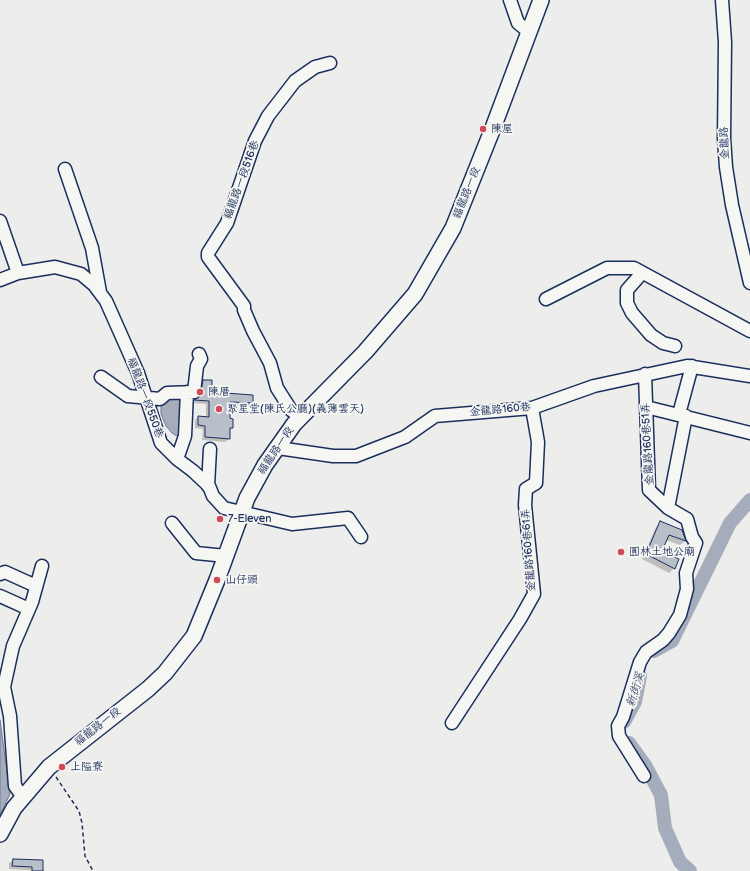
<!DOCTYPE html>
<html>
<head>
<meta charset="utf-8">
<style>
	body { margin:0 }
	canvas { display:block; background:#edeeec }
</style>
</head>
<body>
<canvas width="750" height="871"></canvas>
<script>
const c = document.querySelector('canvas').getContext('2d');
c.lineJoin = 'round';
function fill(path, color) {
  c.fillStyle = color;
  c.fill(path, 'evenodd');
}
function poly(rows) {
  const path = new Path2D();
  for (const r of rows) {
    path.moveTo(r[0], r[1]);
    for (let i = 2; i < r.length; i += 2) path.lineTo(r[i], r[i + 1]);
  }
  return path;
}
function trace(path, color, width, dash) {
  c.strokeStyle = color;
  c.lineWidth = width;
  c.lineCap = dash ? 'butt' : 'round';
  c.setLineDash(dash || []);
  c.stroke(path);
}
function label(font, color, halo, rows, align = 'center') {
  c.font = font + ' "Balsamiq Sans","LXGW WenKai TC",sans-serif';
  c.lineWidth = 3.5;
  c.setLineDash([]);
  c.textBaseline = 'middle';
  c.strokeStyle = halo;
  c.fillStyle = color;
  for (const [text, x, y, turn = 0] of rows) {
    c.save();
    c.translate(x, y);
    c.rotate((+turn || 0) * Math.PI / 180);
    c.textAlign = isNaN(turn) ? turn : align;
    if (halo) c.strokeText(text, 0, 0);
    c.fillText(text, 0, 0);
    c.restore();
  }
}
const water = poly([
	[182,394,183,436,177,436,172,433,166,426,161,414,161,405,165,398,182,394],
	[0,720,10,794,0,815,0,720]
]);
fill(water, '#a5acbc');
trace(water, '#6e7a96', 1);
fill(poly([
	[203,381,211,393,252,396,252,403,249,406,229,405,229,419,232,427,229,431,229,439,225,442,202,440,203,429,195,428,195,420,198,417,206,417,206,404,193,403,198,399,200,384],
	[661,522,681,531,685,541,680,545,666,540,661,552,674,568,669,573,642,559,656,527],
	[13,860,42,861,42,871,9,869,9,863]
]), '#0003');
trace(poly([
	[654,651,672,641,730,523,750,500],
	[624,722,635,702,640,676],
	[629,743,645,765,661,795,665,828,680,862,690,871]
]), '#a5acbc', 14);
const building = poly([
	[203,380,212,380,212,392,253,395,253,403,230,402,230,418,233,419,233,428,230,428,230,439,205,437,205,426,198,425,198,416,209,417,209,401,194,400,200,396,203,380],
	[660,521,682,530,686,541,669,535,662,551,679,559,675,569,646,554,660,521],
	[13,859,43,860,43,871,32,871,32,867,12,866,13,859]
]);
fill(building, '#b9bfc8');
trace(building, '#1b2f5e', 1);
const minor = poly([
	[510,0,518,23,529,32],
	[722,0,725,42,724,138,726,167,732,205,750,283],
	[65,169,92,248,100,292],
	[0,221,18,273],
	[642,273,627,290,627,303,632,313,651,335,663,343,675,346],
	[0,280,18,273,55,267,81,274,94,285,106,301,138,373,161,443,177,459,193,471,209,486,213,496,224,508,292,524,348,518,361,537],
	[546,299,607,268,634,268,750,331],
	[101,377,128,396,160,399,167,393,194,392,197,366,201,359,199,354],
	[646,407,750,433],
	[679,414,692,366],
	[301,417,291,410,277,388,270,363,253,331,244,310,244,306,208,257,208,253,227,223,255,141,268,116,295,81,315,67,330,63],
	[278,448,333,456,356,456,405,437,435,416,532,408,594,386,687,366,750,376],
	[177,459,185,436,187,392],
	[208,486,210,449],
	[668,508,686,416],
	[172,523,196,553,226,556],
	[0,574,5,572,36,586],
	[0,596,29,609],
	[452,723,520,619,534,594,525,505,526,489,536,483,538,442,532,408],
	[644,776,619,736,618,726,623,717,640,662,646,652,663,640,669,633,680,615,687,589,686,573,696,543,692,537,687,519,668,508,649,490,645,374],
	[23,797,15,786,10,716,4,687,13,646,32,602,42,566]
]);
const major = poly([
	[0,834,14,808,49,767,148,689,165,673,194,636,217,580,247,498,265,465,294,424,365,352,415,294,453,228,493,128,541,0]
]);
trace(minor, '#1b2f5e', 15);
trace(major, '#1b2f5e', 18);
trace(poly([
	[56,777,79,811,82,823,85,856,93,871]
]), '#1b2f5e', 1.5, [4, 3]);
trace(minor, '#f6f6f2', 12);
trace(major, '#f6f6f2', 15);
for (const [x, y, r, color] of [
	[483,129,4,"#d1495b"],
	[200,392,4,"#d1495b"],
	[219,409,4,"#d1495b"],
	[220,519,4,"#d1495b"],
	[621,552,4,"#d1495b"],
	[217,580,4,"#d1495b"],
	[62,767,4,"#d1495b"]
]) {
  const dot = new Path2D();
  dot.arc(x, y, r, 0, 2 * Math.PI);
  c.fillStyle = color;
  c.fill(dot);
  trace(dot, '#f6f6f2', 1.5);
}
label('11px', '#1b2f5e', '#f6f6f2', [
	["陳屋",491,129],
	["陳厝",208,392],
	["聚星堂(陳氏公廳)(義薄雲天)",227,409],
	["7-Eleven",228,519],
	["圓林土地公廟",629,552],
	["山仔頭",225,580],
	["上隘寮",70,767]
], 'left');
label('11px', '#1b2f5e', '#f6f6f2', [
	["金龍路",725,143,-92],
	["福龍路一段516巷",242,180,-70],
	["福龍路一段",467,193,-68],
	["福龍路一段550巷",145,398,70],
	["金龍路160巷",500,410,-5],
	["金龍路160巷51弄",648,444,-93],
	["福龍路一段",276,451,-56],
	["金龍路160巷61弄",529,550,-94],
	["福龍路一段",98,727,-38]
]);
label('italic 12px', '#44547a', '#f6f6f2', [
	["新街溪",636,690,-73]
]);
</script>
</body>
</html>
